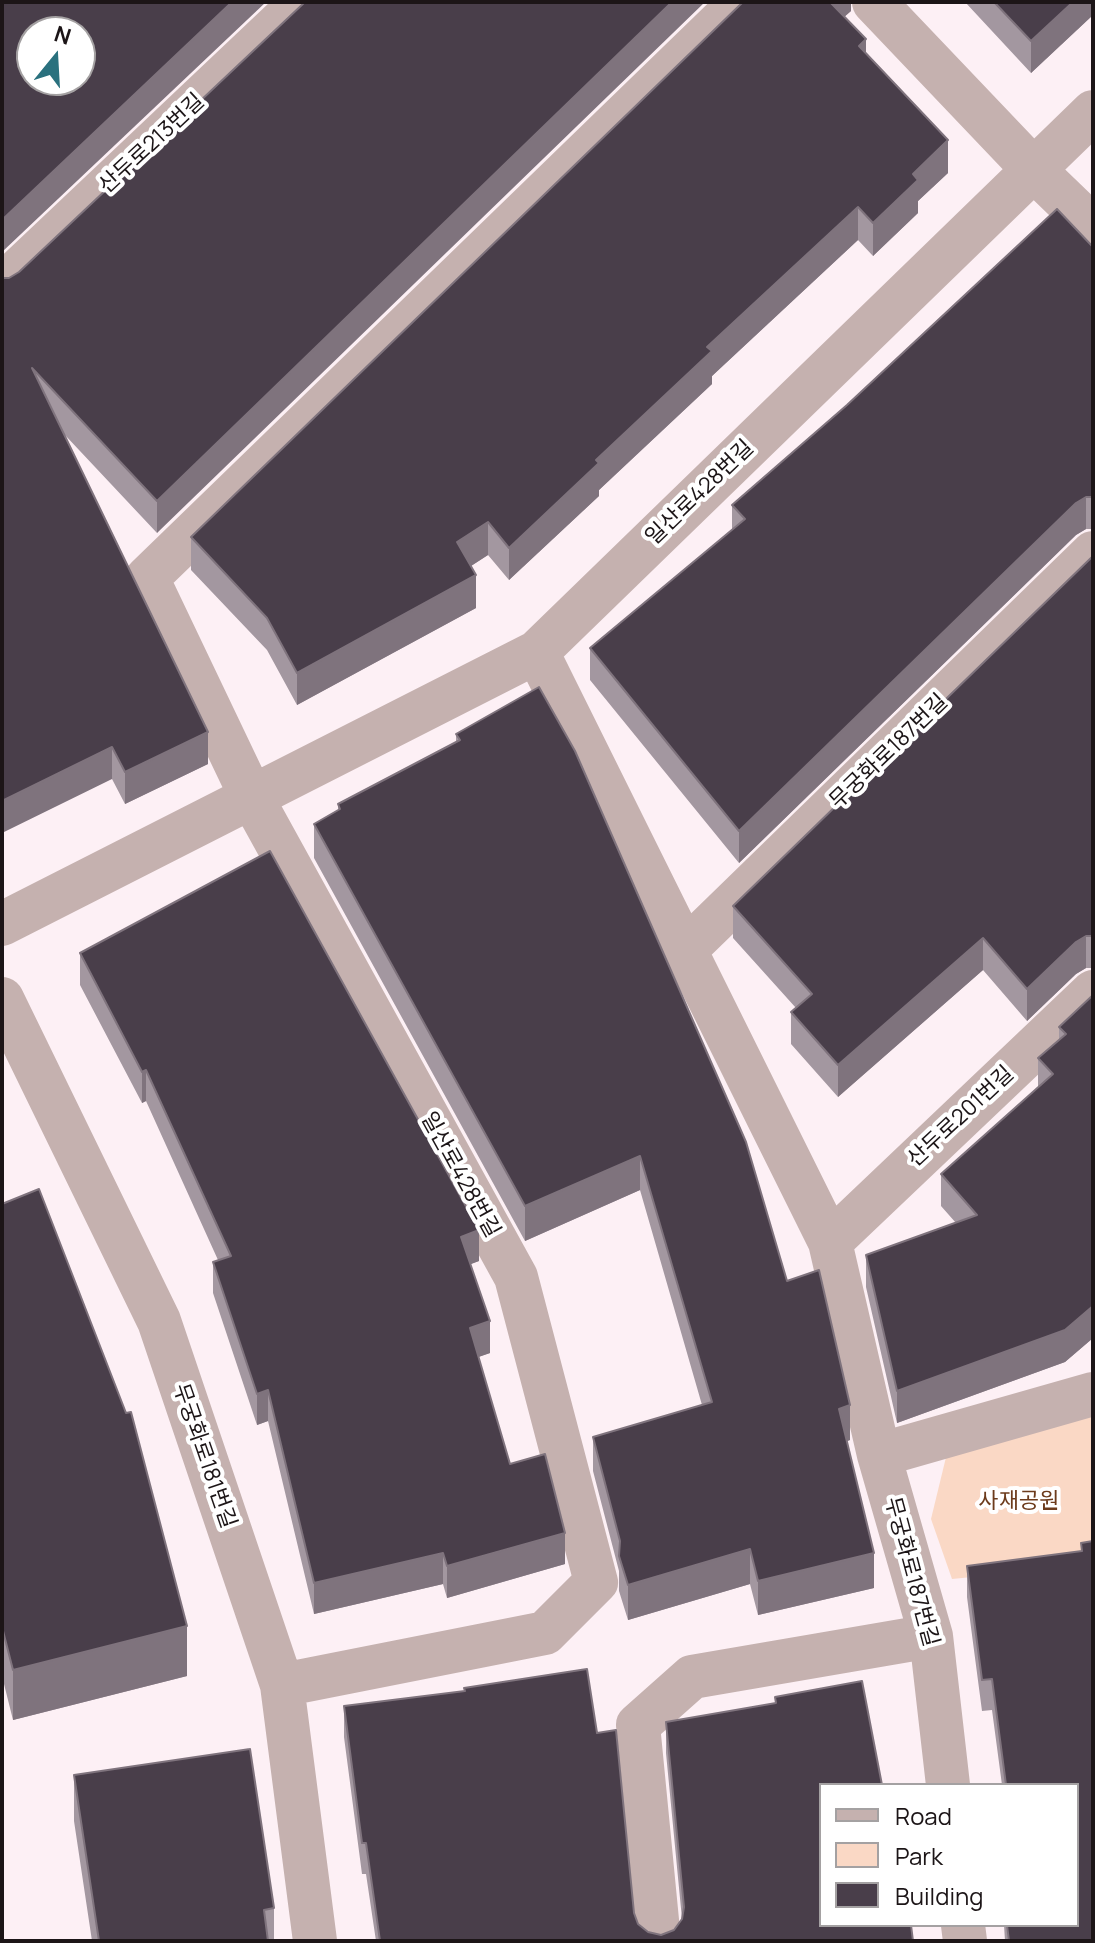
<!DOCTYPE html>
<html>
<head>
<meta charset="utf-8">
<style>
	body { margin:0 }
	#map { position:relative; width:1095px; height:1943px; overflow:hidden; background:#fdf0f5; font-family:Manrope,sans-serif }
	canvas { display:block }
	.frame { position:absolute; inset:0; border:4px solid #1c1517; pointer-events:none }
	.legend { position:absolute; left:819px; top:1783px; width:260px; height:144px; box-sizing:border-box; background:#fff; border:2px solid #a4a1a2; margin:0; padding:10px 14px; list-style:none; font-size:24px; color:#1c1517 }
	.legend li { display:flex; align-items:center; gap:16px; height:40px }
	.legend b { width:40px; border:2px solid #a4a1a2 }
	.north { position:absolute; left:16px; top:16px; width:80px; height:80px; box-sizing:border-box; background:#fff; border:2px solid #a4a1a2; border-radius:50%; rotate:18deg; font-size:22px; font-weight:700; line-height:32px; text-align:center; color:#1c1517 }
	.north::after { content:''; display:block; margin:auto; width:28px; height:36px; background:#2a717e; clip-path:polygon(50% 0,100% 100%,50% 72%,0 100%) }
</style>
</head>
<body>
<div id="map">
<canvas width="1095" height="1943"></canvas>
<div class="frame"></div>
<ul class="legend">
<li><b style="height:10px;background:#c5b1af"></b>Road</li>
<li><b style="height:22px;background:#fad8c5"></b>Park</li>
<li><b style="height:22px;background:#493e4a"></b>Building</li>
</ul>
<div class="north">N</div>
</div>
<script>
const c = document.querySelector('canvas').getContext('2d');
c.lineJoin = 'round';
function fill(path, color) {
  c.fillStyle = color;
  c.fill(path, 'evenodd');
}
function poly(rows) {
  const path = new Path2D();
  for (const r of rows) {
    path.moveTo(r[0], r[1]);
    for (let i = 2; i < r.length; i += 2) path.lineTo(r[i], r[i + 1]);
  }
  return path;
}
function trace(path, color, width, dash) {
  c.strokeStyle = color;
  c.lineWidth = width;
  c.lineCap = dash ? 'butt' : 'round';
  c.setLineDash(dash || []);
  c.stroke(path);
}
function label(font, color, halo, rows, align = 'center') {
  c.font = font + ' Manrope,"Noto Sans KR",sans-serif';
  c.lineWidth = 8;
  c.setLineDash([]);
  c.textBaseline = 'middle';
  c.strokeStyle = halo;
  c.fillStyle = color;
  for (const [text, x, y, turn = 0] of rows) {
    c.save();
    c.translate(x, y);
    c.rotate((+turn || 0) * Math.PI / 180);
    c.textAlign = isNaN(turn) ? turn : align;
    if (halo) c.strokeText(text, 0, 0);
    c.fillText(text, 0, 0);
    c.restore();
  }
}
fill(poly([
	[1093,1406,1093,1565,952,1579,931,1519,948,1449]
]), '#fad8c5');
trace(poly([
	[874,2,1032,168,1093,227],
	[2,286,302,2],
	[537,652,830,1242,879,1455,931,1636,948,1785],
	[2,924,537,652,1093,112],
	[685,950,1093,553],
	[2,999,159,1321,282,1685,315,1941],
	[830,1242,1093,992],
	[879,1455,1093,1394],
	[282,1685,545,1633,596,1582,516,1277,252,798,147,578,741,2],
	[963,1925,965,1941],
	[659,1941,638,1725,692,1677,931,1636]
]), '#c5b1af', 44);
fill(poly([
	[305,2,157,533,64,434,208,764,125,804,112,779,9,278,19,272],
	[851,2,851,11,844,17,866,53,948,173,918,201,918,213,873,256,858,240,712,376,712,384,599,490,599,496,509,580,488,555,471,566,476,608,297,705,267,650,191,570,191,537],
	[965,2,1093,2,1093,15,1031,73],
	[1093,247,1093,529,1086,529,1076,535,739,863,590,680,590,648,732,530,732,505],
	[1093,556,1093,968,1086,968,1076,974,1027,1021,983,970,838,1097,791,1044,791,1012,796,1008,733,938,733,906],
	[456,734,787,1281,850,1440,847,1441,874,1588,758,1615,750,1584,628,1620,619,1591,619,1571,593,1471,593,1437,702,1405,640,1190,525,1241,314,858,314,824,338,810,338,804,456,742],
	[80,953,479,1261,470,1264,490,1353,478,1357,510,1464,565,1564,447,1598,443,1584,314,1614,268,1421,257,1425,213,1293,213,1262,218,1260,146,1101,142,1103,80,985],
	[1093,995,1093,1338,1065,1362,897,1423,866,1287,866,1255,956,1223,941,1206,941,1174,1038,1087,1038,1058,1059,1040,1059,1027],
	[2,1204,187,1676,13,1720,2,1676],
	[1093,1541,1093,1941,1005,1941,1004,1925,1077,1925,1077,1785,1002,1785,992,1710,982,1711,967,1597,967,1566,1081,1551,1081,1543],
	[775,1697,882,1785,913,1941,376,1941,366,1874,362,1874,344,1737,344,1706,597,1733,634,1913,638,1924,648,1932,661,1935,674,1930,682,1919,666,1753,666,1722,775,1703],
	[74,1775,274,1908,274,1941,92,1941,74,1821]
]), '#a397a0');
fill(poly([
	[232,2,266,2,2,252,2,220],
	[672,2,705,2,157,533,157,501],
	[827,2,851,2,851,11,827,32],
	[1073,2,1093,2,1093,15,1031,73,1031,41],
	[866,39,866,72,859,46],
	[948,140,948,173,918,201,918,213,873,256,873,223,913,174],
	[858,207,858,240,712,376,712,384,599,490,599,496,509,580,509,548,707,347],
	[1086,497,1086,529,1076,535,739,863,739,831,1076,503],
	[488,522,488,555,457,575,457,542],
	[476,575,476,608,297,705,297,673],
	[208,732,208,764,125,804,125,772],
	[112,747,112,779,2,833,2,801],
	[1086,936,1086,968,1076,974,1027,1021,1027,989,1076,942],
	[983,938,983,970,838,1097,838,1065],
	[146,1070,146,1101,142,1103,142,1072],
	[640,1156,640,1190,525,1241,525,1206],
	[479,1230,479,1261,461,1268,461,1237],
	[1093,1306,1093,1338,1065,1362,897,1423,897,1391],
	[490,1321,490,1353,470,1360,470,1328],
	[268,1390,268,1421,257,1425,257,1394],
	[850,1405,850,1440,839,1444,839,1409],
	[565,1533,565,1564,447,1598,447,1566],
	[750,1549,750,1584,628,1620,628,1585],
	[443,1553,443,1584,314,1614,314,1583],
	[874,1553,874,1588,758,1615,758,1581],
	[187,1626,187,1676,13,1720,13,1670]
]), '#7f737d');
const building = poly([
	[2,2,232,2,2,220,2,2],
	[32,32,80,32,80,80,32,80,32,32],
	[305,2,672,2,157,501,32,368,208,732,125,772,112,747,2,801,2,278,9,278,19,272,305,2],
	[743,2,830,2,866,39,859,46,948,140,913,174,918,180,873,223,858,207,707,347,712,351,596,460,599,463,509,548,488,522,457,542,476,575,297,673,267,618,191,537,743,2],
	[994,2,1073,2,1031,41,994,2],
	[1057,209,1093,247,1093,497,1086,497,1076,503,739,831,590,648,745,519,732,505,847,405,1057,209],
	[1093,556,1093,936,1086,936,1076,942,1027,989,983,938,838,1065,791,1012,812,994,733,906,1093,556],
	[539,687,575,751,746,1142,787,1281,819,1270,850,1405,839,1409,874,1553,758,1581,750,1549,628,1585,619,1556,620,1541,593,1437,712,1402,640,1156,525,1206,314,824,340,809,338,804,460,740,456,734,539,687],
	[270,851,479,1230,461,1237,490,1321,470,1328,510,1464,545,1454,565,1533,447,1566,443,1553,314,1583,268,1390,257,1394,213,1262,231,1256,146,1070,142,1072,80,953,270,851],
	[1093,995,1093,1306,1065,1330,897,1391,866,1255,977,1215,941,1174,1053,1074,1038,1058,1066,1034,1059,1027,1093,995],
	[39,1189,126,1413,131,1412,187,1626,13,1670,2,1627,2,1204,39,1189],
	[1093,1541,1093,1941,1009,1941,1007,1925,1077,1925,1077,1785,1006,1785,992,1679,982,1680,967,1566,1082,1551,1081,1543,1093,1541],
	[587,1669,597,1733,616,1730,634,1913,638,1924,648,1932,661,1935,674,1930,682,1919,684,1907,666,1722,776,1703,775,1697,862,1681,882,1785,821,1785,821,1925,911,1925,913,1941,380,1941,366,1843,362,1843,344,1706,465,1691,464,1688,587,1669],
	[250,1749,274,1908,264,1910,268,1941,99,1941,74,1775,250,1749]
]);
fill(building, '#493e4a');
trace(building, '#7f737d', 2);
label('22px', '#1c1517', '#fff', [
	["산두로213번길",152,144,-43],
	["일산로428번길",700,493,-44],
	["무궁화로187번길",889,752,-44],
	["산두로201번길",961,1117,-43],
	["일산로428번길",460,1175,61],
	["무궁화로181번길",204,1456,71],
	["무궁화로187번길",911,1572,75]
]);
label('22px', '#6c3b1c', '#fff', [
	["사재공원",1019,1502]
]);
</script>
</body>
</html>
